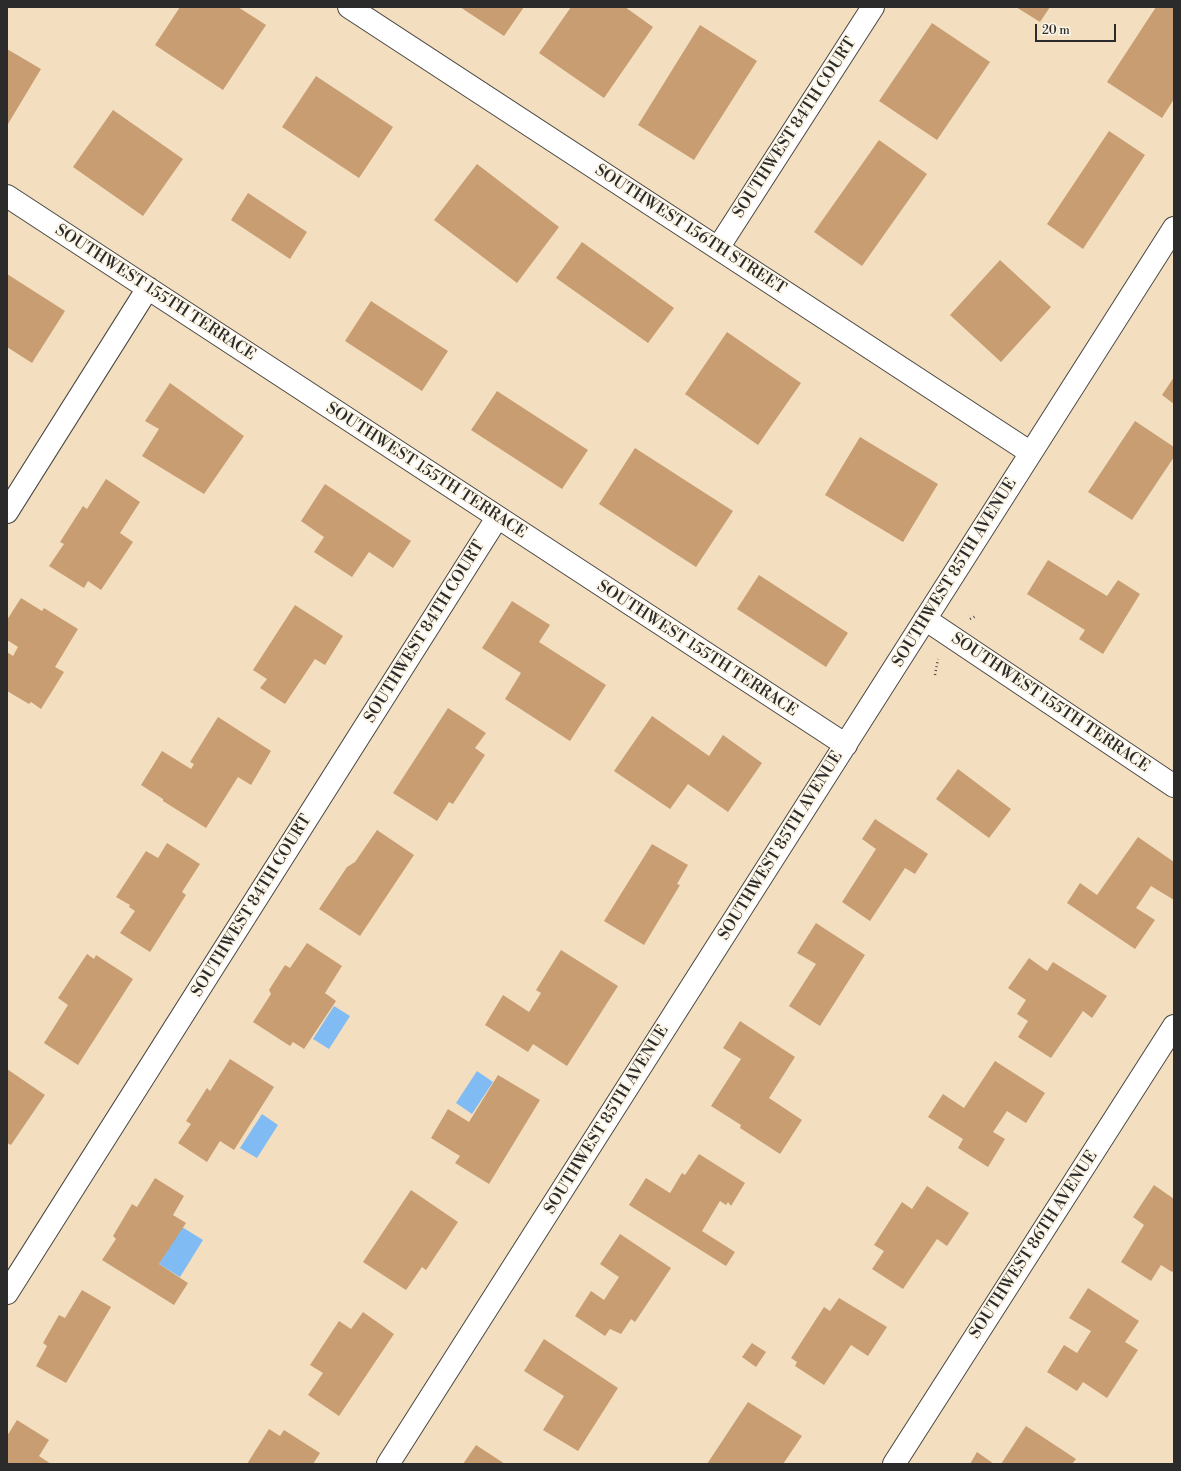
<!DOCTYPE html>
<html>
<head>
<meta charset="utf-8">
<style>
	body { margin:0 }
	#map { position:relative; width:1181px; height:1471px; overflow:hidden; background:#f3dfc0; font-family:"Libre Bodoni",serif }
	canvas { display:block }
	.frame { position:absolute; inset:0; border:8px solid #2b2b2b; pointer-events:none }
	.scale { position:absolute; left:1035px; top:24px; width:81px; height:18px; box-sizing:border-box; border:2px solid #2b2b2b; border-top:0; padding-left:5px; font-size:12px; line-height:14px; white-space:nowrap; color:#2b2b2b; -webkit-text-stroke:3px #fcf5e5; paint-order:stroke }
</style>
</head>
<body>
<div id="map">
<canvas width="1181" height="1471"></canvas>
<div class="frame"></div>
<div class="scale">20 m</div>
</div>
<script>
const c = document.querySelector('canvas').getContext('2d');
c.lineJoin = 'round';
function fill(path, color) {
  c.fillStyle = color;
  c.fill(path, 'evenodd');
}
function poly(rows) {
  const path = new Path2D();
  for (const r of rows) {
    path.moveTo(r[0], r[1]);
    for (let i = 2; i < r.length; i += 2) path.lineTo(r[i], r[i + 1]);
  }
  return path;
}
function trace(path, color, width, dash) {
  c.strokeStyle = color;
  c.lineWidth = width;
  c.lineCap = dash ? 'butt' : 'round';
  c.setLineDash(dash || []);
  c.stroke(path);
}
function label(font, color, halo, rows, align = 'center') {
  c.font = font + ' "Libre Bodoni",serif';
  c.lineWidth = 3.5;
  c.setLineDash([]);
  c.textBaseline = 'middle';
  c.strokeStyle = halo;
  c.fillStyle = color;
  for (const [text, x, y, turn = 0] of rows) {
    c.save();
    c.translate(x, y);
    c.rotate((+turn || 0) * Math.PI / 180);
    c.textAlign = isNaN(turn) ? turn : align;
    if (halo) c.strokeText(text, 0, 0);
    c.fillText(text, 0, 0);
    c.restore();
  }
}
fill(poly([
	[334,1006,350,1016,329,1049,313,1039],
	[477,1071,493,1082,472,1114,456,1103],
	[262,1114,278,1125,257,1158,240,1148],
	[182,1227,203,1240,180,1277,159,1264]
]), '#81bbf3');
fill(poly([
	[180,7,238,7,266,25,223,90,155,45],
	[460,7,524,7,504,36],
	[571,7,625,7,653,27,604,98,539,53],
	[1016,7,1050,7,1040,22],
	[1156,7,1174,7,1174,99,1162,118,1107,82],
	[932,23,990,62,937,140,879,101],
	[700,25,757,61,694,160,638,125],
	[7,49,41,69,8,124,7,123],
	[316,76,393,127,359,178,282,127],
	[113,110,183,159,143,216,73,167],
	[1109,131,1145,155,1083,249,1047,224],
	[879,140,927,174,862,266,814,232],
	[477,164,559,227,517,283,434,220],
	[248,193,307,232,290,259,231,220],
	[582,242,674,308,648,343,556,278],
	[1000,260,1051,307,1001,362,950,315],
	[7,274,65,311,32,363,7,347],
	[371,301,448,351,422,391,345,341],
	[727,332,801,383,758,445,685,394],
	[1174,377,1174,404,1162,395],
	[170,383,244,436,204,494,142,456,159,429,145,421],
	[497,391,588,450,562,489,471,430],
	[1135,421,1174,447,1174,457,1132,520,1088,492],
	[860,437,938,484,903,542,825,495],
	[635,448,733,511,696,567,599,504],
	[106,479,140,502,120,533,133,542,101,590,88,581,84,588,49,566,64,544,60,542,83,506,87,509],
	[325,484,411,541,393,568,369,552,352,577,314,552,324,537,301,521],
	[1048,560,1107,596,1118,580,1140,594,1103,654,1079,639,1085,630,1027,594],
	[759,575,848,633,826,667,737,609],
	[21,598,42,611,44,608,78,629,55,667,64,672,41,709,31,702,29,704,7,691,7,652,13,656,18,647,7,640,7,620],
	[512,601,550,625,539,642,606,685,570,741,505,699,521,673,482,648],
	[295,605,343,636,325,665,315,659,285,704,260,688,267,679,253,670],
	[448,708,486,733,475,748,485,755,453,804,449,802,437,821,393,793],
	[652,716,709,756,723,735,762,763,728,812,688,784,670,809,614,771],
	[218,717,271,751,251,785,238,777,206,828,163,801,163,799,141,785,162,751,191,769,194,764,190,762],
	[958,769,1011,809,989,838,936,799],
	[875,819,928,854,915,874,905,868,870,921,842,902,876,849,862,839],
	[377,830,414,855,360,936,319,909,347,867,355,862],
	[1138,837,1174,862,1174,900,1151,886,1136,908,1155,920,1135,949,1067,903,1080,883,1097,895],
	[167,843,200,864,182,892,186,895,150,952,120,933,135,911,129,907,130,905,116,897,146,851,158,858],
	[652,844,688,865,677,884,680,885,644,945,604,921],
	[816,923,865,955,820,1026,789,1006,816,964,797,953],
	[307,943,342,966,325,993,336,1001,304,1049,293,1042,290,1046,253,1022,271,994,269,990,285,965,290,968],
	[561,950,618,986,567,1066,533,1044,528,1052,485,1025,503,995,529,1012,541,993,536,990],
	[87,954,94,959,96,955,133,979,78,1065,44,1043,68,1005,58,998],
	[1029,958,1047,971,1053,962,1107,996,1092,1018,1083,1011,1051,1058,1018,1037,1028,1021,1017,1014,1026,1000,1008,988],
	[740,1021,795,1057,769,1098,802,1120,780,1154,740,1128,741,1125,711,1106,741,1059,723,1048],
	[230,1059,274,1087,234,1150,220,1141,207,1162,178,1143,191,1124,186,1121,207,1088,210,1091],
	[995,1061,1045,1093,1026,1123,1007,1111,993,1132,1005,1139,988,1167,958,1148,963,1139,928,1117,943,1094,964,1108],
	[7,1069,45,1095,11,1145,7,1143],
	[498,1075,540,1100,489,1184,455,1163,460,1156,431,1138,448,1109,469,1122],
	[699,1154,745,1183,731,1206,728,1202,726,1205,720,1201,702,1231,735,1252,726,1266,629,1205,646,1178,670,1193,682,1173,685,1175],
	[155,1178,184,1196,173,1215,186,1223,159,1264,188,1283,174,1305,102,1260,116,1239,113,1236,132,1204,137,1207],
	[1154,1185,1174,1199,1174,1270,1172,1272,1161,1265,1151,1281,1121,1262,1144,1225,1133,1217],
	[927,1186,969,1213,947,1246,937,1239,903,1289,872,1269,884,1251,874,1245,902,1202,912,1209],
	[411,1190,458,1222,426,1270,422,1267,406,1290,363,1262],
	[620,1234,671,1268,635,1322,631,1319,621,1334,610,1329,605,1336,575,1316,591,1291,604,1300,619,1277,600,1264],
	[1088,1288,1139,1321,1125,1342,1138,1350,1107,1398,1083,1382,1077,1391,1047,1372,1064,1345,1077,1353,1091,1331,1069,1318],
	[82,1290,111,1307,66,1383,36,1366,47,1346,43,1343,59,1315,65,1318],
	[839,1298,887,1327,868,1356,851,1345,824,1385,795,1366,797,1362,791,1358,824,1307,830,1311],
	[363,1312,394,1334,339,1416,308,1395,323,1373,310,1365,339,1321,351,1329],
	[544,1339,618,1388,578,1451,543,1430,564,1396,524,1371],
	[752,1343,766,1352,756,1367,742,1357],
	[748,1402,802,1436,783,1464,707,1464],
	[17,1420,49,1440,39,1456,51,1464,7,1464,7,1436],
	[1026,1426,1076,1459,1072,1464,1001,1464],
	[269,1429,280,1436,284,1430,320,1453,313,1464,247,1464],
	[476,1445,505,1464,463,1464],
	[977,1452,994,1464,970,1464]
]), '#c79d71');
const street = poly([
	[349,7,1031,453],
	[7,196,846,745],
	[718,248,873,7],
	[7,512,148,288],
	[925,619,1174,786],
	[7,1293,497,518],
	[388,1464,1174,228],
	[894,1464,1174,1026]
]);
trace(street, '#494641', 24);
trace(poly([
	[970,619,976,616],
	[935,675,938,659]
]), '#494641', 2.5, [1, 3]);
trace(street, '#fff', 22);
label('16px', '#2b2b2b', '#fcf5e5', [
	["SOUTHWEST 84TH COURT",795,128,-57],
	["SOUTHWEST 156TH STREET",690,230,33],
	["SOUTHWEST 155TH TERRACE",155,293,33],
	["SOUTHWEST 155TH TERRACE",426,471,33],
	["SOUTHWEST 85TH AVENUE",955,573,-58],
	["SOUTHWEST 84TH COURT",425,632,-58],
	["SOUTHWEST 155TH TERRACE",697,649,33],
	["SOUTHWEST 155TH TERRACE",1050,703,34],
	["SOUTHWEST 85TH AVENUE",781,846,-58],
	["SOUTHWEST 84TH COURT",252,906,-58],
	["SOUTHWEST 85TH AVENUE",607,1120,-58],
	["SOUTHWEST 86TH AVENUE",1034,1245,-57]
]);
</script>
</body>
</html>
